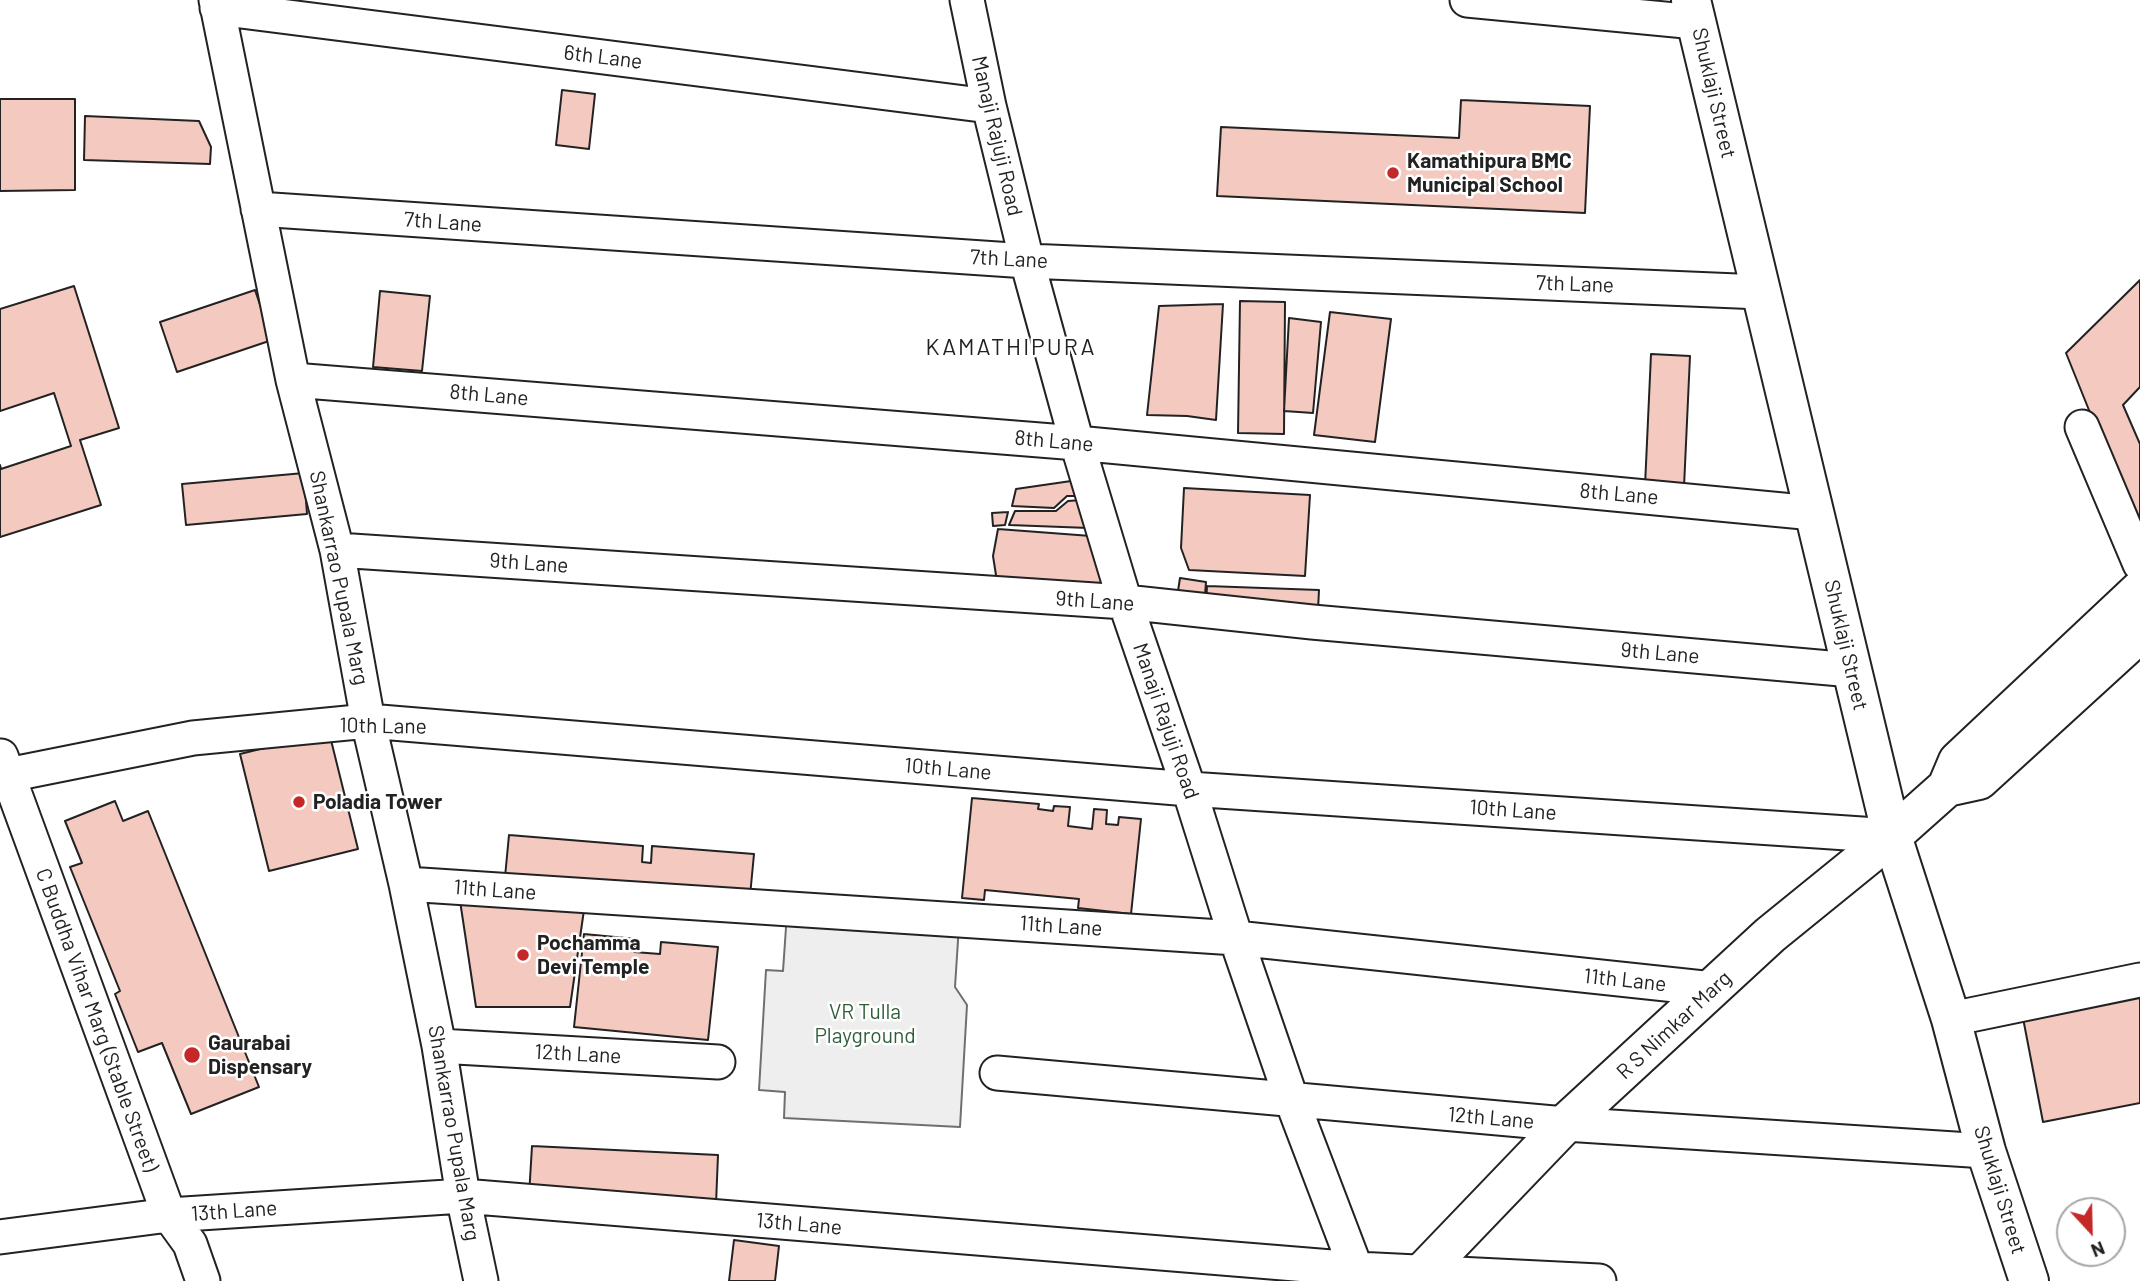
<!DOCTYPE html>
<html>
<head>
<meta charset="utf-8">
<style>
	body { margin:0 }
	#map { position:relative; width:2140px; height:1281px; overflow:hidden; background:#fff; font-family:Barlow,sans-serif }
	canvas { display:block }
	.north { position:absolute; left:2056px; top:1197px; width:70px; height:70px; box-sizing:border-box; background:#fff; border:2px solid #a7a7a7; border-radius:50%; rotate:158deg; font-size:19px; font-weight:700; line-height:28px; text-align:center; color:#222 }
	.north::after { content:''; display:block; margin:auto; width:24px; height:32px; background:#c62828; clip-path:polygon(50% 0,100% 100%,50% 72%,0 100%) }
</style>
</head>
<body>
<div id="map">
<canvas width="2140" height="1281"></canvas>
<div class="north">N</div>
</div>
<script>
const c = document.querySelector('canvas').getContext('2d');
c.lineJoin = 'round';
function fill(path, color) {
  c.fillStyle = color;
  c.fill(path, 'evenodd');
}
function poly(rows) {
  const path = new Path2D();
  for (const r of rows) {
    path.moveTo(r[0], r[1]);
    for (let i = 2; i < r.length; i += 2) path.lineTo(r[i], r[i + 1]);
  }
  return path;
}
function trace(path, color, width, dash) {
  c.strokeStyle = color;
  c.lineWidth = width;
  c.lineCap = dash ? 'butt' : 'round';
  c.setLineDash(dash || []);
  c.stroke(path);
}
function label(font, color, halo, rows, align = 'center') {
  c.font = font + ' Barlow,sans-serif';
  c.lineWidth = 5;
  c.setLineDash([]);
  c.textBaseline = 'middle';
  c.strokeStyle = halo;
  c.fillStyle = color;
  for (const [text, x, y, turn = 0] of rows) {
    c.save();
    c.translate(x, y);
    c.rotate((+turn || 0) * Math.PI / 180);
    c.textAlign = isNaN(turn) ? turn : align;
    if (halo) c.strokeText(text, 0, 0);
    c.fillText(text, 0, 0);
    c.restore();
  }
}
const green = poly([
	[787,913,959,925,955,987,967,1005,960,1127,784,1118,785,1092,759,1090,766,970,783,971,787,913]
]);
fill(green, '#eee');
trace(green, '#6f6f6f', 2);
const building = poly([
	[562,90,595,94,589,149,556,145,562,90],
	[0,99,75,99,75,190,0,191,0,99],
	[1461,100,1590,106,1585,213,1217,196,1221,127,1459,138,1461,100],
	[85,116,199,121,211,147,210,164,84,160,85,116],
	[2140,280,2140,387,2123,405,2140,444,2140,537,2066,353,2140,280],
	[74,286,119,428,80,440,101,505,0,537,0,465,1,469,71,446,54,393,0,411,0,309,74,286],
	[255,290,272,340,177,372,160,322,255,290],
	[380,291,430,296,422,371,373,367,380,291],
	[1240,301,1285,302,1284,434,1238,433,1240,301],
	[1223,304,1216,420,1187,416,1147,415,1159,306,1223,304],
	[1330,312,1391,319,1375,442,1314,435,1330,312],
	[1289,318,1321,322,1313,413,1284,411,1289,318],
	[1651,354,1690,356,1684,487,1645,486,1651,354],
	[304,473,307,514,186,525,182,484,304,473],
	[1078,480,1080,496,1067,496,1054,508,1012,506,1016,489,1078,480],
	[1184,488,1310,495,1305,576,1189,570,1181,548,1184,488],
	[1082,500,1089,528,1009,525,1015,511,1056,511,1068,501,1082,500],
	[1008,512,1005,525,993,526,992,513,1008,512],
	[998,529,1091,536,1105,581,1098,593,998,588,993,556,998,529],
	[1180,578,1206,582,1205,595,1178,591,1180,578],
	[1207,586,1319,590,1318,610,1206,607,1207,586],
	[329,732,358,849,269,871,240,754,329,732],
	[972,798,1039,804,1038,809,1053,811,1054,806,1070,807,1068,826,1092,829,1094,809,1107,810,1106,824,1118,825,1119,817,1141,819,1131,914,1078,908,1079,899,985,890,984,900,962,898,972,798],
	[115,801,123,821,148,811,259,1087,191,1114,162,1043,138,1052,115,994,120,991,70,867,82,863,65,821,115,801],
	[509,835,643,846,642,862,651,863,652,846,754,854,750,896,505,877,509,835],
	[459,894,585,903,570,1007,476,1007,459,894],
	[584,934,636,939,634,952,660,954,661,942,718,947,708,1040,574,1027,584,934],
	[2140,995,2140,1103,2043,1122,2023,1018,2140,995],
	[532,1146,718,1155,716,1204,529,1196,532,1146],
	[734,1240,779,1246,775,1281,729,1281,734,1240]
]);
fill(building, '#f3c9c0');
trace(building, '#222', 2);
const minor = poly([
	[216,0,293,380,337,550,368,721,406,884,439,1046,463,1196,481,1281],
	[967,0,989,106,1027,261,1077,443,1125,602,1189,789,1236,938,1292,1101,1356,1269],
	[1467,0,1696,22],
	[217,8,989,106],
	[258,209,1027,261,1761,292],
	[293,380,1077,443,1814,513],
	[2082,427,2140,564],
	[337,550,1125,602,1312,622,1852,670],
	[1,756,169,1215,190,1244,203,1281],
	[8,775,193,738,368,721,1189,789,1892,836],
	[406,884,1236,938,1713,989],
	[1951,1019,2140,980],
	[439,1046,718,1062],
	[997,1073,1565,1124,1986,1151],
	[0,1237,169,1215,463,1196,1356,1269,1599,1281]
]);
const tertiary = poly([
	[1691,0,1892,836,1951,1019,1986,1151,2029,1281]
]);
const secondary = poly([
	[1947,787,1979,780,2140,633],
	[1420,1281,1423,1272,1565,1124,1770,935,1892,836,1947,787,1958,761,2140,590]
]);
trace(minor, '#222', 37);
trace(tertiary, '#222', 42);
trace(secondary, '#222', 42);
trace(minor, '#fff', 33);
trace(tertiary, '#fff', 38);
trace(secondary, '#fff', 38);
for (const [x, y, r, color] of [
	[1393,173,7,"#c62828"],
	[299,802,7,"#c62828"],
	[523,955,7,"#c62828"],
	[192,1055,9,"#c62828"]
]) {
  const dot = new Path2D();
  dot.arc(x, y, r, 0, 2 * Math.PI);
  c.fillStyle = color;
  c.fill(dot);
  trace(dot, '#fff', 2.5);
}
label('21px', '#222', '#fff', [
	["6th Lane",603,57,7],
	["Shuklaji Street",1714,93,77],
	["Manaji Rajuji Road",997,136,77],
	["7th Lane",443,222,4],
	["7th Lane",1009,259,3],
	["7th Lane",1575,284,2],
	["8th Lane",489,395,5],
	["8th Lane",1054,441,5],
	["8th Lane",1619,494,5],
	["9th Lane",529,563,4],
	["Shankarrao Pupala Marg",339,578,78],
	["9th Lane",1095,601,4],
	["Shuklaji Street",1846,645,77],
	["9th Lane",1660,653,5],
	["Manaji Rajuji Road",1166,721,71],
	["10th Lane",383,726,1],
	["10th Lane",948,769,5],
	["10th Lane",1513,810,4],
	["11th Lane",495,890,4],
	["11th Lane",1061,926,4],
	["11th Lane",1625,980,6],
	["C Buddha Vihar Marg (Stable Street)",97,1020,70],
	["R S Nimkar Marg",1674,1025,-43],
	["12th Lane",578,1054,3],
	["12th Lane",1491,1118,5],
	["Shankarrao Pupala Marg",454,1133,80],
	["Shuklaji Street",2000,1190,73],
	["13th Lane",234,1211,-4],
	["13th Lane",799,1224,5]
]);
label('bold 21px', '#222', '#fff', [
	["Kamathipura BMC",1407,161],
	["Municipal School",1407,185],
	["Poladia Tower",313,802],
	["Pochamma",537,943],
	["Devi Temple",537,967],
	["Gaurabai",208,1043],
	["Dispensary",208,1067]
], 'left');
label('21px', '#2f5e38', '#fff', [
	["VR Tulla",865,1012],
	["Playground",865,1036]
]);
c.letterSpacing = '2px';
label('23px', '#222', '#fff', [
	["KAMATHIPURA",1011,347]
]);
c.letterSpacing = '0px';
</script>
</body>
</html>
